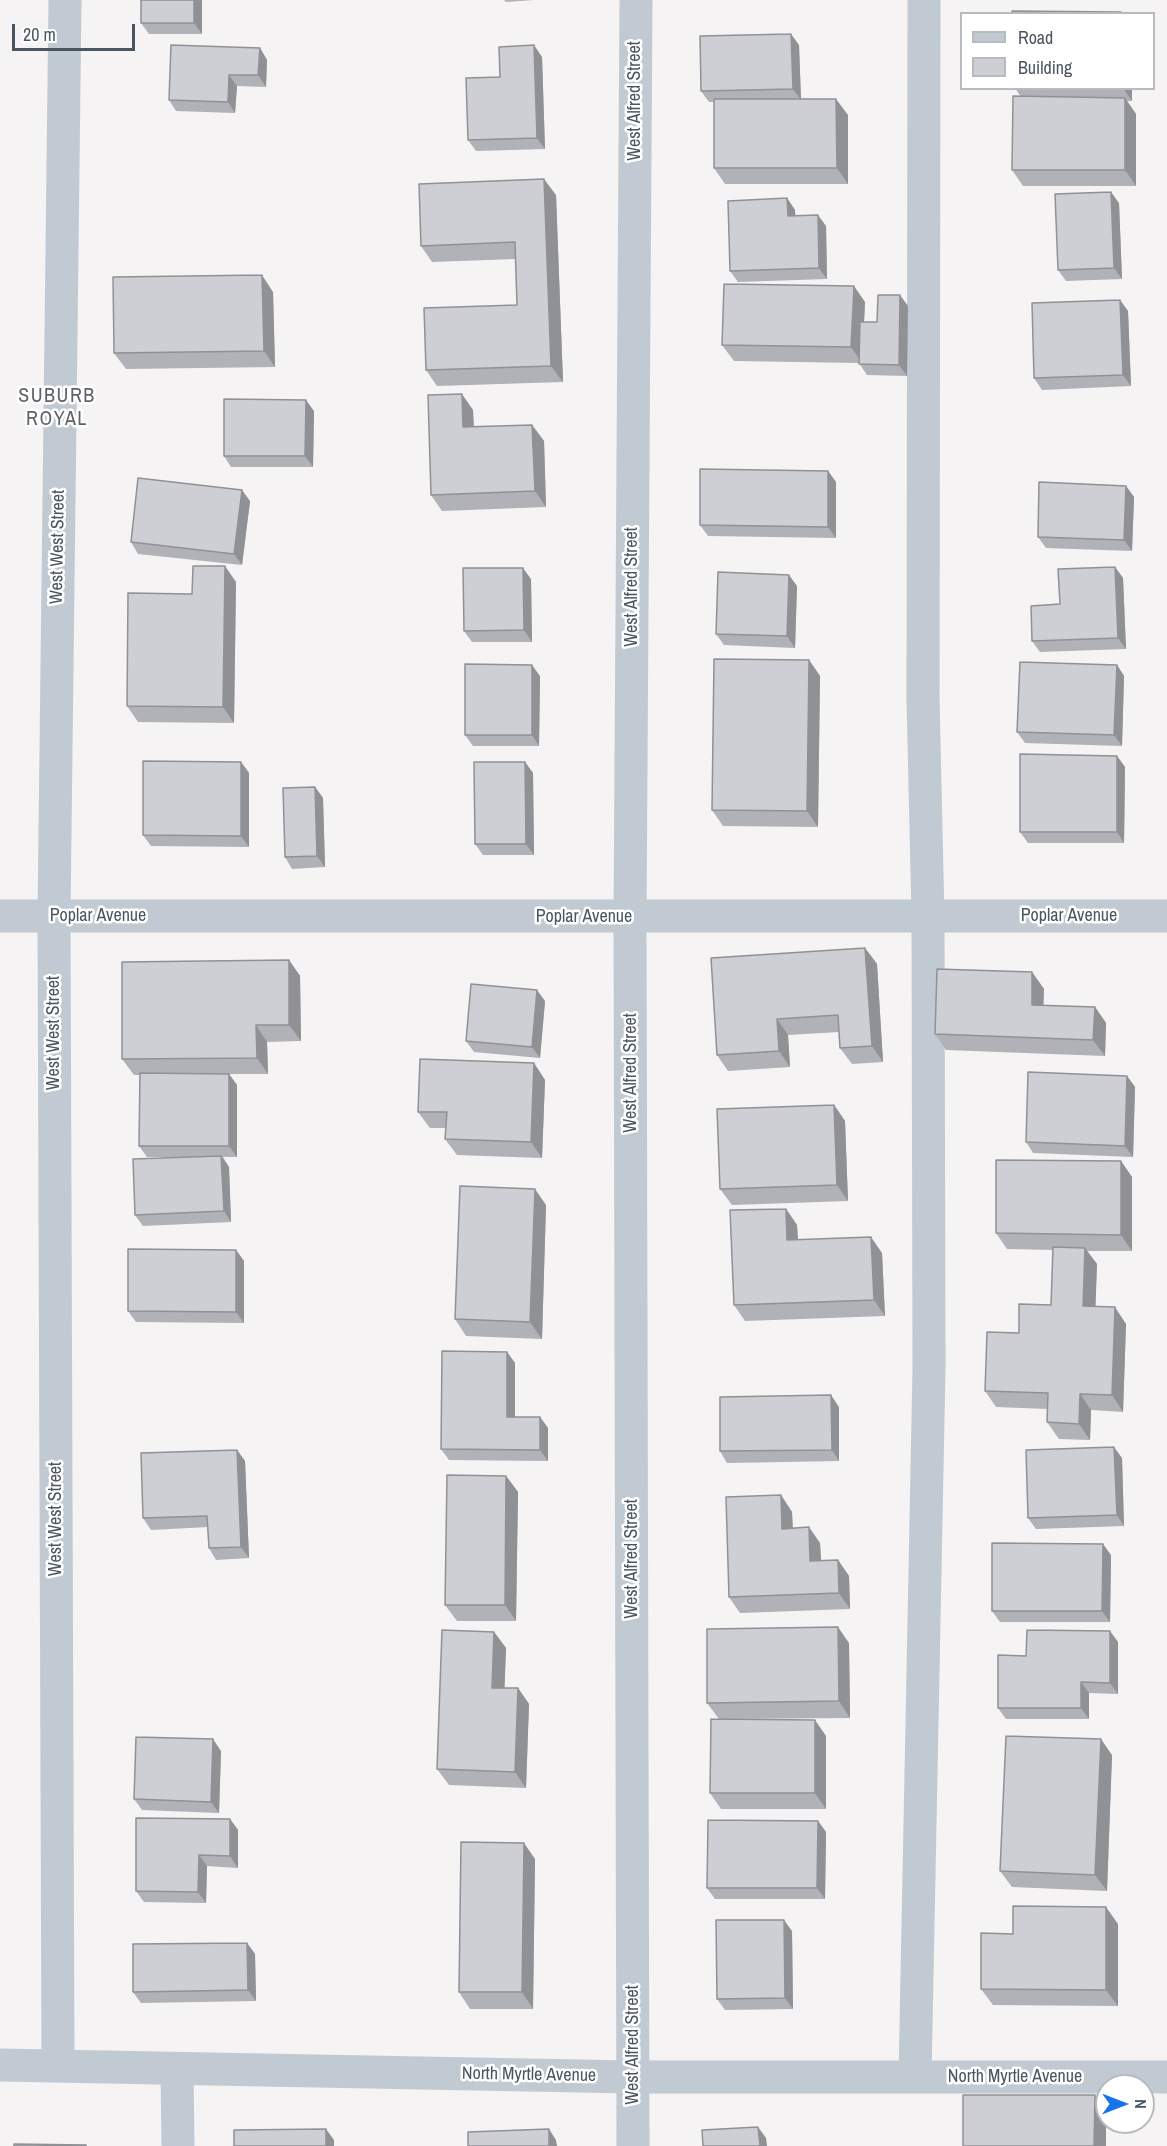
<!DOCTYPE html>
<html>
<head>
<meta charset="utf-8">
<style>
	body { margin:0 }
	#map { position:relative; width:1167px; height:2146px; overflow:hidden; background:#f5f3f3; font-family:"Archivo Narrow",sans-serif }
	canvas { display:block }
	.legend { position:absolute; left:960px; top:12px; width:195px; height:78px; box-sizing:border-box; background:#fff; border:2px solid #b7bbc0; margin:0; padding:8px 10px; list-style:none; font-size:18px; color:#4a5661 }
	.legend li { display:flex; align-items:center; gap:12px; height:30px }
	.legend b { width:30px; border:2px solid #b7bbc0 }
	.north { position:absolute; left:1095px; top:2074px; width:60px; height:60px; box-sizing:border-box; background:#fff; border:2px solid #b7bbc0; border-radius:50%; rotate:90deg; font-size:16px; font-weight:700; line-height:24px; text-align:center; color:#4a5661 }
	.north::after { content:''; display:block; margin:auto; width:21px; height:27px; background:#1a73e8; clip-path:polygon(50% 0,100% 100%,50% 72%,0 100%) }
	.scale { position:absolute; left:12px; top:24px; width:123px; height:27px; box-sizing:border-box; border:3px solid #4a5661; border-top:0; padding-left:8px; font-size:18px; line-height:21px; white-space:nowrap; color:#4a5661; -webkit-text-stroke:4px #fff; paint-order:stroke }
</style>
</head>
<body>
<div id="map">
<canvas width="1167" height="2146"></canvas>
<ul class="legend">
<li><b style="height:8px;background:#c1cad2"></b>Road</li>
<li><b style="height:16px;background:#cdcfd5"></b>Building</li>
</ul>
<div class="north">N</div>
<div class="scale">20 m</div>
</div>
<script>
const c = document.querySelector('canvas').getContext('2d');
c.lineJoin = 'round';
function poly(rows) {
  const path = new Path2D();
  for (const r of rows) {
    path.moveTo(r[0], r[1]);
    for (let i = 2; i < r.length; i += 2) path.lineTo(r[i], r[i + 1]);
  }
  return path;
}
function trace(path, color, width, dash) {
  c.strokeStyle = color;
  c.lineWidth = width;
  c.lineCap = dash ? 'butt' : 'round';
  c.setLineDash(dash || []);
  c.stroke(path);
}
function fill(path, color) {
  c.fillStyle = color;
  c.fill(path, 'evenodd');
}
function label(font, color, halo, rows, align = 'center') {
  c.font = font + ' "Archivo Narrow",sans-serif';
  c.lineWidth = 5;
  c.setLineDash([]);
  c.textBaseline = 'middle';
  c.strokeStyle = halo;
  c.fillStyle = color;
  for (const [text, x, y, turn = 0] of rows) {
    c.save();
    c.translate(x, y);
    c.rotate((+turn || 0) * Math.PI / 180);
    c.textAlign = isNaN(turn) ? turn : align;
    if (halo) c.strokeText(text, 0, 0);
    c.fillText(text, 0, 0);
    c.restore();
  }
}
trace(poly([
	[0,916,1167,916],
	[0,2065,633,2077,1167,2077],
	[58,2065,54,916,65,0],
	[177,2069,178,2146],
	[915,2077,929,1368,928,916,923,698,924,0],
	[633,2146,630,917,636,0]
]), '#c1cad2', 33);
fill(poly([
	[202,0,202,34,149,34,141,23],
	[504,0,534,0,506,2],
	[799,45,801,99,848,115,848,184,725,184,714,168,714,102,709,102,701,91],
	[260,48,267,60,266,87,237,86,235,113,176,111,169,100],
	[542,57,545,149,476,151,468,140,500,77],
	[1015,88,1132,88,1132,101,1127,101,1136,114,1136,186,1023,186,1012,170,1021,97],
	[556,195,563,382,437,386,426,370,517,305,516,259,432,262,421,246],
	[787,198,795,210,795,216,826,226,827,279,738,282,730,271],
	[1119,203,1122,279,1066,281,1058,270],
	[273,292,275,367,126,369,114,353],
	[1120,300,1128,311,1131,386,1042,390,1034,378],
	[865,302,864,322,877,322,908,306,907,376,867,375,859,363,734,361,722,345],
	[473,410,474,427,532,425,544,441,546,507,442,511,431,495],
	[314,411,313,467,231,467,224,456],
	[828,471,836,482,836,538,708,536,700,525],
	[1126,486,1134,497,1132,551,1046,548,1038,537],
	[250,501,242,565,138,554,131,542],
	[1115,567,1123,578,1126,649,1040,652,1032,641,1060,604],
	[531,579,532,642,472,642,464,631],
	[236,582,234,723,138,722,127,706],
	[797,586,795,648,724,645,716,634],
	[809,660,820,676,818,827,723,826,712,810],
	[1117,665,1124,676,1122,746,1025,743,1017,732],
	[540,676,539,746,473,746,465,735],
	[1117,756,1125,767,1124,843,1028,843,1020,832],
	[241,762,249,773,249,847,151,846,143,835],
	[525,762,533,773,534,855,483,855,475,844],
	[315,787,323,798,325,867,292,869,285,857],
	[865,948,877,964,883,1062,852,1064,840,1048,839,1032,788,1035,790,1067,728,1071,717,1055],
	[289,960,300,976,301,1041,267,1042,268,1074,229,1074,237,1085,237,1157,223,1157,229,1167,231,1222,143,1226,135,1215,175,1157,147,1157,139,1146,140,1075,134,1075,122,1059],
	[1032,972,1044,989,1043,1005,1095,1007,1106,1023,1105,1056,946,1050,935,1034],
	[545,1001,540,1058,474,1052,466,1041],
	[534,1063,545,1080,542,1158,457,1155,445,1139,446,1128,430,1128,418,1112],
	[1127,1076,1135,1087,1133,1157,1033,1153,1026,1142],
	[834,1105,845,1121,848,1201,732,1205,720,1189],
	[1121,1161,1132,1177,1132,1251,1087,1251,1097,1264,1095,1307,1126,1324,1123,1412,1091,1410,1090,1440,1059,1439,1047,1422,1048,1409,996,1407,985,1391,1019,1333,1051,1305,1053,1250,1007,1249,996,1233],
	[546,1205,542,1339,466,1336,455,1319],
	[786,1209,797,1225,798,1240,882,1253,885,1316,745,1321,734,1305],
	[236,1250,244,1261,244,1323,136,1322,128,1311],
	[507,1352,515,1363,515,1417,540,1417,548,1428,548,1461,449,1460,441,1449],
	[839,1407,839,1461,727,1463,720,1451],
	[237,1450,245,1461,249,1558,216,1560,209,1548,208,1527,151,1530,143,1518],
	[1122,1458,1124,1526,1036,1529,1028,1518],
	[506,1476,518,1492,516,1621,457,1621,445,1605],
	[781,1495,792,1512,793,1528,820,1543,821,1561,838,1560,849,1576,850,1609,740,1613,729,1597],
	[1111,1555,1110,1622,1000,1622,992,1611],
	[494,1632,506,1648,504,1688,518,1688,529,1704,526,1788,449,1785,437,1769],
	[1118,1642,1118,1694,1089,1693,1089,1719,1006,1719,998,1708],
	[849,1643,850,1718,719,1719,707,1703],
	[826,1736,826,1809,721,1809,710,1793],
	[221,1751,219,1813,142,1810,134,1799],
	[1112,1755,1107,1891,1012,1887,1000,1871],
	[230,1819,238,1830,238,1868,207,1866,206,1903,144,1902,136,1891],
	[818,1821,826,1832,825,1899,715,1899,707,1888],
	[535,1859,533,2009,470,2009,459,1992],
	[1118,1924,1118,2006,993,2005,981,1989,1013,1934],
	[792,1931,793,2009,725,2010,717,1999],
	[247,1943,255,1954,256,2001,141,2003,133,1992]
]), '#b0b2b7');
fill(poly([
	[194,0,202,0,202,34,194,23],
	[791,34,799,45,801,100,793,89],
	[534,45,542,57,545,149,537,138],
	[260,48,267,60,266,87,258,75],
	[229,75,237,86,235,113,228,102],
	[1123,88,1132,88,1132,101],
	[1125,98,1136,114,1136,186,1125,170],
	[836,99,848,115,848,184,837,168],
	[544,179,556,195,563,382,551,366],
	[1111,192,1119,203,1122,279,1114,268],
	[787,198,795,210,796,227,788,216],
	[818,215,826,226,827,279,819,268],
	[262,275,273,292,275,367,264,351],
	[854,286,865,302,862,363,851,347],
	[900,295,908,306,907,376,899,365],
	[1120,300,1128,311,1131,386,1123,375],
	[462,394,473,410,474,443,463,427],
	[306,400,314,411,313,467,305,456],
	[532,425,544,441,546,507,535,491],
	[828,471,836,482,836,538,828,527],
	[1126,486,1134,497,1132,551,1124,540],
	[242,490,250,501,242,565,234,554],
	[225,566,236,582,234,723,223,707],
	[1115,567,1123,578,1126,649,1118,638],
	[523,568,531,579,532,642,524,630],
	[789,575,797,586,795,648,787,636],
	[809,660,820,676,818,827,807,811],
	[532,665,540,676,539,746,532,735],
	[1117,665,1124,676,1122,746,1114,735],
	[1117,756,1125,767,1124,843,1117,832],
	[241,762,249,773,249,847,241,836],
	[525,762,533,773,534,855,526,844],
	[315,787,323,798,325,867,317,856],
	[865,948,877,964,883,1062,872,1046],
	[289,960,300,976,301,1041,289,1025],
	[1032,972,1044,989,1043,1021,1032,1005],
	[537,990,545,1001,540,1058,532,1047],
	[1095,1007,1106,1023,1105,1056,1093,1040],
	[777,1019,788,1035,790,1067,779,1051],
	[256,1025,267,1042,268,1074,257,1058],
	[534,1063,545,1080,542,1158,531,1142],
	[229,1074,237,1085,237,1157,229,1146],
	[1127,1076,1135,1087,1133,1157,1125,1146],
	[834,1105,845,1121,848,1201,837,1185],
	[221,1156,229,1167,231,1222,224,1211],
	[1121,1161,1132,1177,1132,1251,1121,1235],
	[535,1189,546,1205,542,1339,530,1322],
	[786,1209,797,1225,799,1256,787,1240],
	[871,1237,882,1253,885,1316,874,1300],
	[1085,1248,1097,1264,1095,1322,1083,1306],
	[236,1250,244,1261,244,1323,236,1312],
	[1115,1307,1126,1324,1123,1412,1112,1395],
	[507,1352,515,1363,515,1428,507,1417],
	[1080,1394,1091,1410,1090,1440,1079,1424],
	[831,1395,839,1407,839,1461,832,1450],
	[540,1417,548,1428,548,1461,540,1450],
	[1114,1447,1122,1458,1124,1526,1117,1515],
	[237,1450,245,1461,249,1558,241,1547],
	[506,1476,518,1492,516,1621,505,1605],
	[781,1495,792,1512,793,1545,782,1529],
	[809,1527,820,1543,822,1577,810,1561],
	[1103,1544,1111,1555,1110,1622,1102,1611],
	[838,1560,849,1576,850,1609,839,1593],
	[838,1627,849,1643,850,1718,839,1701],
	[1110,1631,1118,1642,1118,1694,1110,1683],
	[494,1632,506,1648,504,1704,492,1688],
	[1081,1682,1089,1693,1089,1719,1081,1708],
	[518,1688,529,1704,526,1788,515,1772],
	[815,1720,826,1736,826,1809,815,1793],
	[213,1739,221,1751,219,1813,211,1802],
	[1101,1739,1112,1755,1107,1891,1095,1875],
	[230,1819,238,1830,238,1868,230,1856],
	[818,1821,826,1832,825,1899,817,1888],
	[524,1843,535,1859,533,2009,522,1992],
	[199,1855,207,1866,206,1903,198,1892],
	[1106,1907,1118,1924,1118,2006,1106,1990],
	[784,1920,792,1931,793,2009,785,1998],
	[247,1943,255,1954,256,2001,248,1990],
	[1095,2095,1106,2112,1106,2146,1094,2146],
	[758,2127,766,2138,767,2146,760,2146],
	[326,2129,334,2140,334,2146,326,2146],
	[549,2129,556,2140,557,2146,549,2146]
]), '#909195');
const building = poly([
	[141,0,194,0,194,23,141,23,141,0],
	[1012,11,1121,12,1121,14,1012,14,1012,11],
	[791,34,793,89,701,91,700,36,791,34],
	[171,45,260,48,258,75,229,75,228,102,169,100,171,45],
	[534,45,537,138,468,140,466,78,500,77,499,47,534,45],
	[1013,96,1125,98,1125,170,1012,170,1013,96],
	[714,99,836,99,837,168,714,168,714,99],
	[544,179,551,366,426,370,424,308,517,305,515,242,421,246,419,184,544,179],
	[1111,192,1114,268,1058,270,1055,194,1111,192],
	[787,198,788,216,818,215,819,268,730,271,728,201,787,198],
	[262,275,264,351,114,353,113,277,262,275],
	[724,284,854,286,851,347,722,345,724,284],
	[878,295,900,295,899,365,859,364,860,322,877,322,878,295],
	[1120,300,1123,375,1034,378,1032,303,1120,300],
	[462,394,463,427,532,425,535,491,431,495,428,395,462,394],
	[224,399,306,400,305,456,224,456,224,399],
	[700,469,828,471,828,527,700,525,700,469],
	[138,478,242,490,234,554,131,542,138,478],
	[1039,482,1126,486,1124,540,1038,537,1039,482],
	[193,566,225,566,223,707,127,706,128,593,192,594,193,566],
	[1115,567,1118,638,1032,641,1031,606,1060,604,1058,569,1115,567],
	[463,568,523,568,524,630,464,631,463,568],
	[718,572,789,575,787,636,716,634,718,572],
	[714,659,809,660,807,811,712,810,714,659],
	[1020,662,1117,665,1114,735,1017,732,1020,662],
	[465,664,532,665,532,735,465,735,465,664],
	[1020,754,1117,756,1117,832,1020,832,1020,754],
	[143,761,241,762,241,836,143,835,143,761],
	[474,762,525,762,526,844,475,844,474,762],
	[315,787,317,856,285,857,283,788,315,787],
	[865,948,872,1046,840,1048,838,1015,777,1019,779,1051,717,1055,711,958,865,948],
	[289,960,289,1025,256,1025,257,1058,122,1059,122,962,289,960],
	[937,969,1032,972,1032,1005,1095,1007,1093,1040,935,1034,937,969],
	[471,984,537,990,532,1047,466,1041,471,984],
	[420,1059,534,1063,531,1142,445,1139,447,1112,418,1112,420,1059],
	[1028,1072,1127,1076,1125,1146,1026,1142,1028,1072],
	[140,1073,229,1074,229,1146,139,1146,140,1073],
	[834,1105,837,1185,720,1189,717,1109,834,1105],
	[221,1156,224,1211,135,1215,133,1159,221,1156],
	[996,1160,1121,1161,1121,1235,996,1233,996,1160],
	[460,1186,535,1189,530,1322,455,1319,460,1186],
	[786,1209,787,1240,871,1237,874,1300,734,1305,730,1210,786,1209],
	[1053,1247,1085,1248,1083,1306,1115,1307,1112,1395,1080,1394,1079,1424,1047,1422,1048,1393,985,1391,987,1332,1019,1333,1019,1304,1051,1305,1053,1247],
	[128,1249,236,1250,236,1312,128,1311,128,1249],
	[442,1351,507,1352,507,1417,540,1417,540,1450,441,1449,442,1351],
	[831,1395,832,1450,720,1451,720,1397,831,1395],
	[1114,1447,1117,1515,1028,1518,1026,1450,1114,1447],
	[237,1450,241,1547,209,1548,207,1516,143,1518,141,1453,237,1450],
	[447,1475,506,1476,505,1605,445,1605,447,1475],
	[781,1495,782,1529,809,1527,810,1561,838,1560,839,1593,729,1597,726,1497,781,1495],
	[992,1543,1103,1544,1102,1611,992,1611,992,1543],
	[838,1627,839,1701,707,1703,707,1629,838,1627],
	[442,1630,494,1632,492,1688,518,1688,515,1772,437,1769,442,1630],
	[1027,1630,1110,1631,1110,1683,1081,1682,1081,1708,998,1708,998,1655,1026,1656,1027,1630],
	[711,1719,815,1720,815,1793,710,1793,711,1719],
	[1006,1736,1101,1739,1095,1875,1000,1871,1006,1736],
	[136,1737,213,1739,211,1802,134,1799,136,1737],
	[136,1818,230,1819,230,1856,199,1855,198,1892,136,1891,136,1818],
	[708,1820,818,1821,817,1888,707,1888,708,1820],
	[461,1842,524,1843,522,1992,459,1992,461,1842],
	[1013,1906,1106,1907,1106,1990,981,1989,981,1933,1013,1934,1013,1906],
	[716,1920,784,1920,785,1998,717,1999,716,1920],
	[247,1943,248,1990,133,1992,133,1944,247,1943],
	[963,2095,1095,2095,1094,2146,963,2146,963,2095],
	[758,2127,760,2146,703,2146,702,2130,758,2127],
	[326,2129,326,2146,234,2146,234,2130,326,2129],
	[549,2129,549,2146,468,2146,468,2132,549,2129],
	[14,2144,86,2145,86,2146,14,2146,14,2144]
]);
fill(building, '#cdcfd5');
trace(building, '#909195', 1.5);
label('18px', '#4a5661', '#fff', [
	["West Alfred Street",635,101,-90],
	["West West Street",58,547,-89],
	["West Alfred Street",632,587,-90],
	["Poplar Avenue",98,916],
	["Poplar Avenue",1069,916],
	["Poplar Avenue",584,917],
	["West West Street",54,1033,-90],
	["West Alfred Street",631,1073,-90],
	["West West Street",56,1519,-90],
	["West Alfred Street",632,1559,-90],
	["West Alfred Street",633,2045,-90],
	["North Myrtle Avenue",529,2075,1],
	["North Myrtle Avenue",1015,2077]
]);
c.letterSpacing = '1.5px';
label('20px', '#5f6368', '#fff', [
	["SUBURB",57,397],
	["ROYAL",57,420]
]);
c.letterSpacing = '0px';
</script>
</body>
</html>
